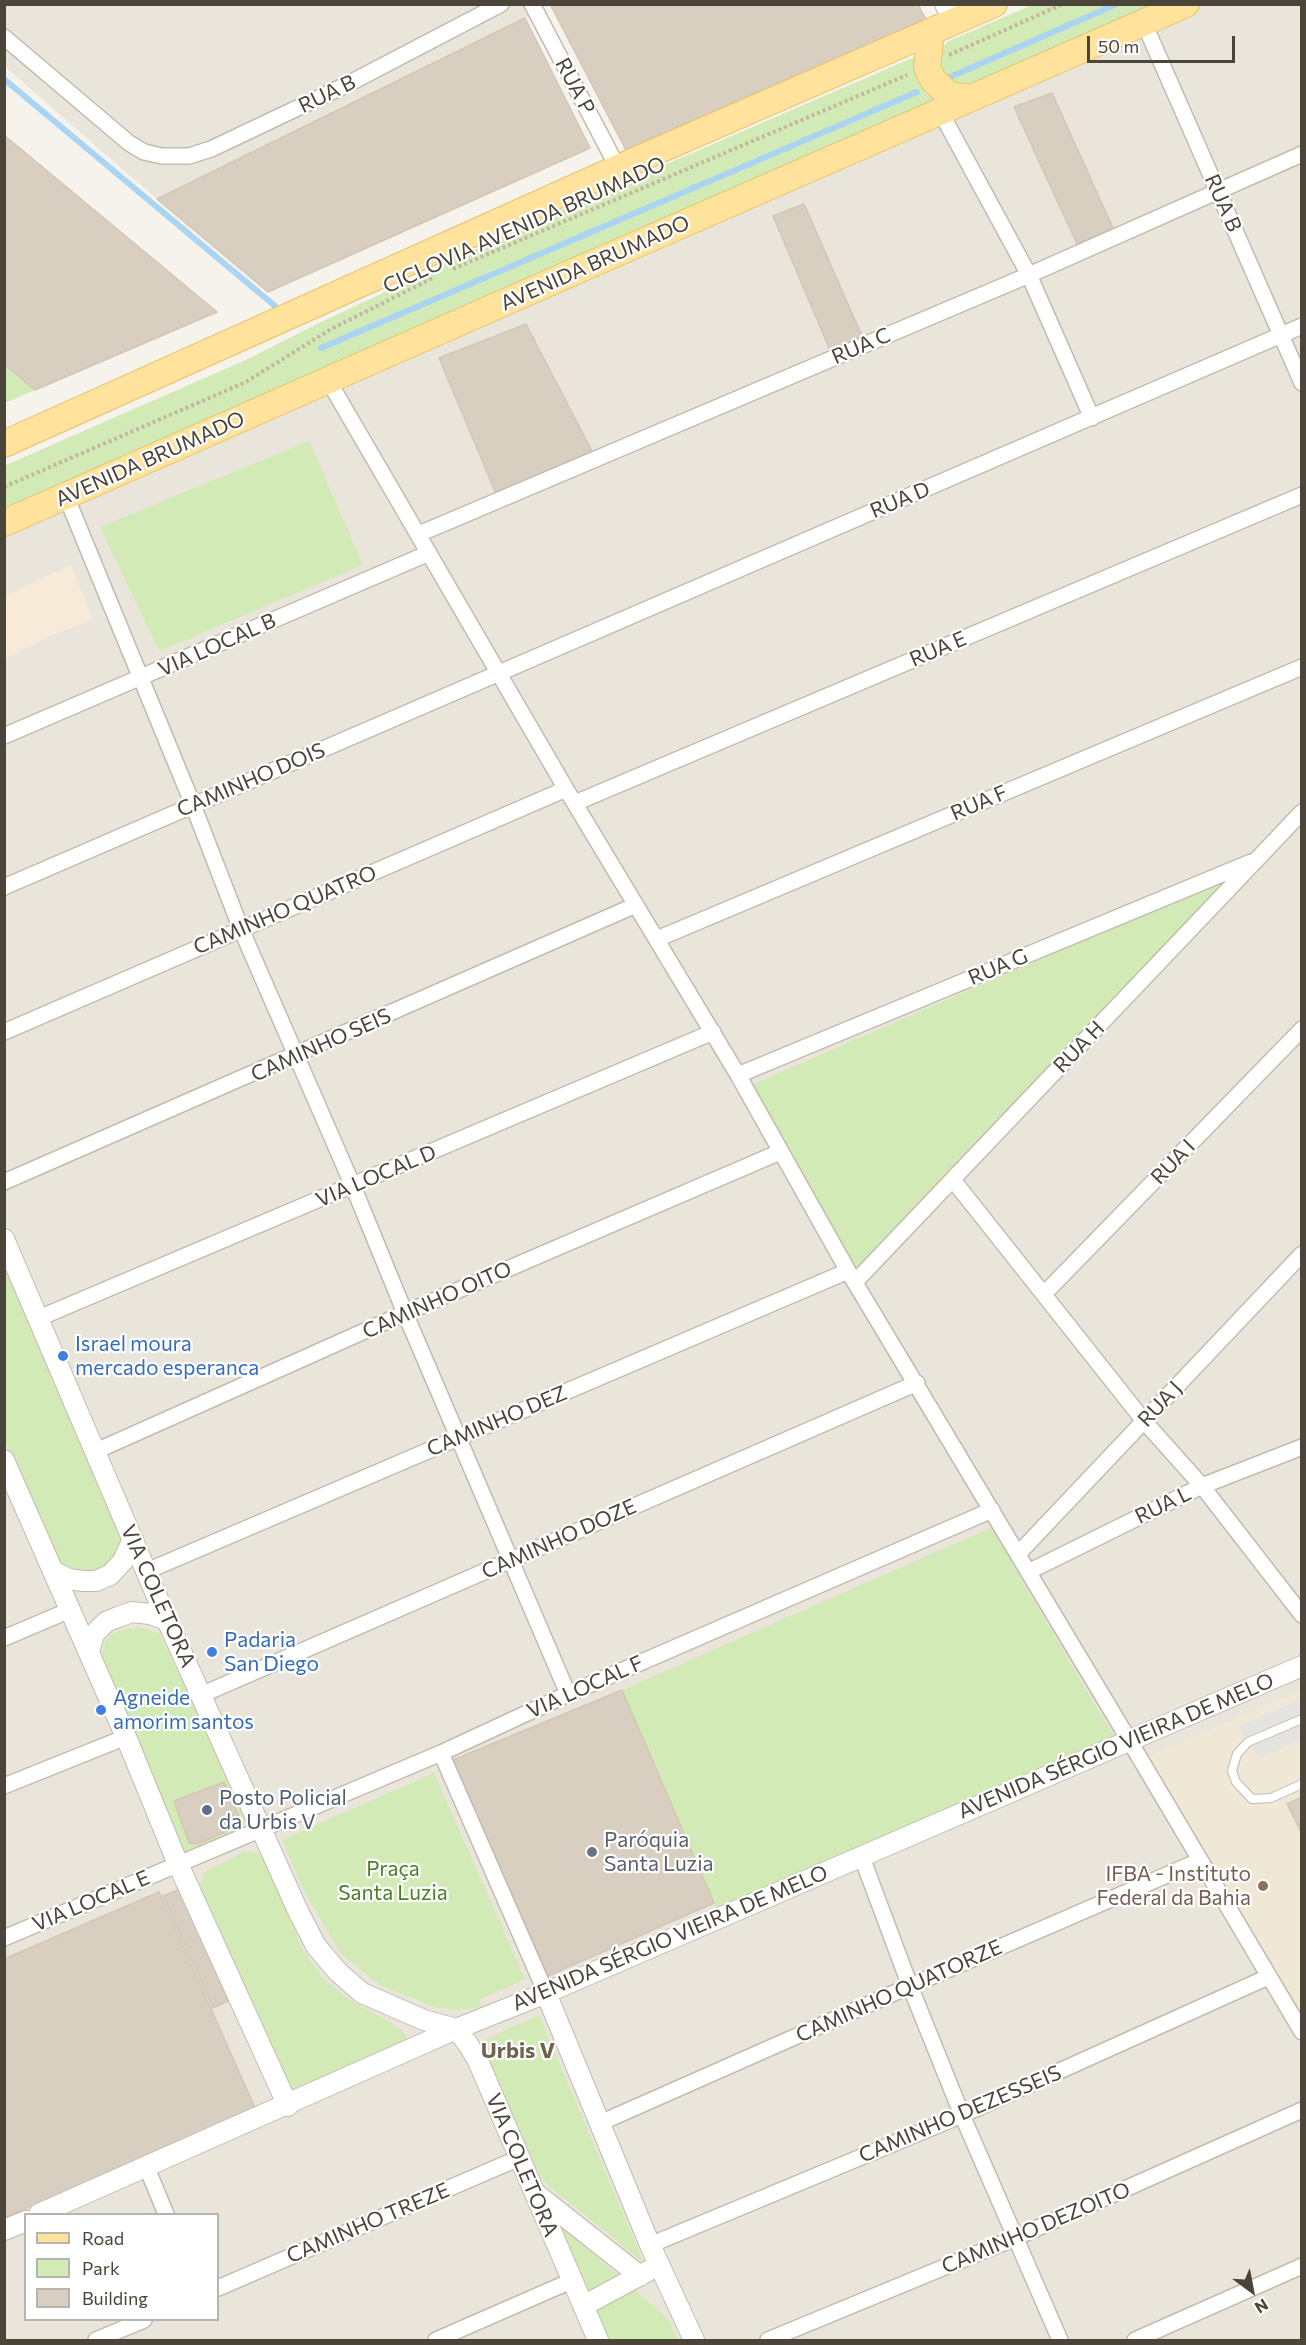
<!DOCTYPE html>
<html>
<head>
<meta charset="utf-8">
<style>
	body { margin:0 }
	#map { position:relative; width:1306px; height:2345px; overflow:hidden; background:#f6f3ec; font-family:Commissioner,sans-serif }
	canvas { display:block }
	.frame { position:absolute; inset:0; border:6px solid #4b4439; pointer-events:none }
	.legend { position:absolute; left:24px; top:2213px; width:195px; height:108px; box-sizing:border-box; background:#fff; border:2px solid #b7b4b0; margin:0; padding:8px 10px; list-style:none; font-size:18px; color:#4b4439 }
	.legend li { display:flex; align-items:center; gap:12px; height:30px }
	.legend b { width:30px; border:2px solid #b7b4b0 }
	.north { position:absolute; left:1222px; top:2261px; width:60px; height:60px; -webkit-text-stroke:4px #fff; paint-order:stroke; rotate:148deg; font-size:16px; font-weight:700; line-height:24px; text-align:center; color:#4b4439 }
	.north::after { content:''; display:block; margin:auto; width:21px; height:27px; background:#4b4439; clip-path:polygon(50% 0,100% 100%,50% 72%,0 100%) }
	.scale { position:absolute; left:1087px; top:36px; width:148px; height:27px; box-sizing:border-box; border:3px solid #4b4439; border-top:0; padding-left:8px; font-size:18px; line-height:21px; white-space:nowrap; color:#4b4439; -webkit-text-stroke:4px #fff; paint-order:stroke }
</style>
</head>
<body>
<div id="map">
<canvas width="1306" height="2345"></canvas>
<div class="frame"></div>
<ul class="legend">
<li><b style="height:8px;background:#ffe39c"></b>Road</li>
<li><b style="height:16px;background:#d2eab5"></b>Park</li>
<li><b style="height:16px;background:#d8cfc1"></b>Building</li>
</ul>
<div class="north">N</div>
<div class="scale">50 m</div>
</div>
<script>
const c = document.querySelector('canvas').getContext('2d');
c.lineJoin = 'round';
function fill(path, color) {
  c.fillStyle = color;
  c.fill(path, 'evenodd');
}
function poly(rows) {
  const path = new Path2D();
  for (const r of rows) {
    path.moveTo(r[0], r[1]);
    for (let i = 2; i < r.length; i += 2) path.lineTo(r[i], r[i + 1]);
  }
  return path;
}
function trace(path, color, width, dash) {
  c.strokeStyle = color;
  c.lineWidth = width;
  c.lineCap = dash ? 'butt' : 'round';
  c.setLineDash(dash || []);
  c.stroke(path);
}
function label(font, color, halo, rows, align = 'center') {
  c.font = font + ' Commissioner,sans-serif';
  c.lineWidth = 4.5;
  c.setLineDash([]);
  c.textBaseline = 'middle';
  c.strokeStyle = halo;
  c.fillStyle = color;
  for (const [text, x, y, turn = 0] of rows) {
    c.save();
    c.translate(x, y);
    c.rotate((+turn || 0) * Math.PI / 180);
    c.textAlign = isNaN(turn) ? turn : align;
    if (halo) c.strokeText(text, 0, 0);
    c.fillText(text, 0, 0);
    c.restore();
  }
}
fill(poly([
	[5,5,543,5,525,18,157,199,5,67],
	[1197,5,1301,5,1301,2340,5,2340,4,529],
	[26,2214,218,2214,218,2320,26,2320]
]), '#eae5da');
fill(poly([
	[71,565,93,619,43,639,5,659,5,596]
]), '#f7ead8');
fill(poly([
	[1301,1690,1301,2013,1147,1758]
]), '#efe8d6');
fill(poly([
	[1032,5,1171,5,964,95,939,75,939,52,947,42],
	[919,55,920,81,925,93,945,105,5,517,4,466,248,359,319,323,540,219],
	[5,364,35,390,5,403],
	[309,441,363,565,159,651,100,527],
	[1232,876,856,1273,749,1086],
	[4,1267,122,1533,122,1550,113,1563,98,1572,69,1571,56,1560,5,1440],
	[991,1528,1117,1742,719,1911,714,1903,622,1690],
	[144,1628,160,1635,243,1808,245,1823,240,1832,195,1853,184,1850,102,1655,105,1642,113,1633,125,1629],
	[434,1773,525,1979,480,1999,481,2007,461,2010,434,2007,380,1985,342,1955,304,1891,282,1840],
	[245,1851,258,1854,269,1867,301,1947,324,1980,350,2000,393,2024,405,2034,409,2044,294,2092,286,2086,200,1886,205,1872],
	[539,2015,644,2263,543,2181,478,2043],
	[556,2222,667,2318,679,2340,607,2340]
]), '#d2eab5');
fill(poly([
	[1301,1699,1301,1739,1260,1758,1238,1727]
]), '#e5e3e0');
trace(poly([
	[950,77,1117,4],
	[4,79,275,306],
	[321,348,917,92]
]), '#a9d4f2', 6);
const building = poly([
	[550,4,918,4,927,21,629,156,550,4],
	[525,18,590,148,268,292,157,199,525,18],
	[1052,93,1113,228,1077,244,1014,107,1052,93],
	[4,135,217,312,35,390,4,364,4,135],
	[804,204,862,336,830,350,773,216,804,204],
	[526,324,595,457,497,496,439,358,526,324],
	[622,1690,714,1903,548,1976,453,1760,622,1690],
	[224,1782,240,1819,236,1827,198,1844,189,1843,174,1801,224,1782],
	[1302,1797,1302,1834,1287,1804,1302,1797],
	[180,1889,228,2001,213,2008,163,1896,180,1889],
	[159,1892,256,2110,4,2218,4,1959,159,1892]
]);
fill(building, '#d8cfc1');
trace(building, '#d3c7b4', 1.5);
const service = poly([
	[1302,1719,1248,1742,1237,1754,1232,1771,1236,1782,1252,1799,1271,1798,1302,1784]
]);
const minor = poly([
	[532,4,618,168],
	[1144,23,1302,383],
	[4,37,129,143,144,152,162,156,189,156,211,149,348,84,501,4],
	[940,111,1029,275,1092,418],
	[328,380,566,789,738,1075,848,1271,1129,1740,1302,2032],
	[66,496,193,805,241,929,353,1186,405,1313,568,1694],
	[419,534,1029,275,1302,154],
	[4,736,429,553],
	[575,803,1302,495],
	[4,887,1302,326],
	[657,939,1302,667],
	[4,1032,566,789],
	[738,1075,1251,862],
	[953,1180,1144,1421,1202,1486,1302,1615],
	[4,1182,636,905],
	[855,1282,1302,812],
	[1044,1294,1302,1029],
	[39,1318,713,1032],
	[96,1451,405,1313,780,1152],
	[1018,1554,1302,1254],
	[147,1571,848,1271],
	[1028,1572,1202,1486,1302,1447],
	[4,1638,70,1610],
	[201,1695,917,1383],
	[441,1753,546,1993],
	[4,1786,126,1737],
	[861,1855,910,1986,962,2115,1060,2340],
	[4,1938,441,1753,568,1694,992,1510],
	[600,2123,910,1986,1199,1861],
	[147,2168,166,2214],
	[650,2245,962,2115,1268,1977],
	[218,2288,519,2158],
	[96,2340,144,2320],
	[436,2340,571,2281],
	[768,2340,1015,2238,1302,2110],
	[1135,2340,1302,2266]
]);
const tertiary = poly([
	[945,4,954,22],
	[4,1239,167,1620,298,1911,316,1946,338,1972,362,1993,424,2020,456,2029,468,2044,478,2061,598,2340],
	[4,1460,126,1737,178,1864,288,2106],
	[55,1572,69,1579,83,1581,96,1581,110,1575,123,1561,133,1539],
	[89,1652,94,1634,106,1622,118,1617,132,1612,150,1614,167,1620],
	[546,1993,650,2245,694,2340],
	[535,2193,640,2276],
	[39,2214,456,2029,546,1993,1302,1666],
	[4,2230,26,2221],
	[583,2306,648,2271]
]);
const primary = poly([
	[931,33,927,67,933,80,949,95,971,98],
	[4,444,618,168,994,4],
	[4,523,569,274,1186,4]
]);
trace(service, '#c2bbae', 10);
trace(minor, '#c2bbae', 18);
trace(tertiary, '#c2bbae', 22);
trace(primary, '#e6c16a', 28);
trace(poly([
	[949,55,1063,4],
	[453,269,907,75],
	[4,487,246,382,331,329,435,277]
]), '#c4b79f', 4, [3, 3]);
trace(service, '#fff', 8);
trace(minor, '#fff', 15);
trace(tertiary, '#fff', 20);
trace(primary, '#ffe39c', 26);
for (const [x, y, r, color] of [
	[63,1356,6,"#3f7fe0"],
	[212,1652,6,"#3f7fe0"],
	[101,1710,6,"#3f7fe0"],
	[207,1810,6,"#5c6f8a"],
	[592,1852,6,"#6b7280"],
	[1263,1886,6,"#8d6e63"]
]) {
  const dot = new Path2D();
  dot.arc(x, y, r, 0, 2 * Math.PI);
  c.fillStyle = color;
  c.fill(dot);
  trace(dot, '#fff', 2);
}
label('21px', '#4b4439', '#fff', [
	["RUA P",575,86,62],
	["RUA B",327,94,-26],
	["RUA B",1223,203,66],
	["CICLOVIA AVENIDA BRUMADO",524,225,-24],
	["AVENIDA BRUMADO",595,263,-24],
	["RUA C",861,346,-23],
	["AVENIDA BRUMADO",150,459,-24],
	["RUA D",900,500,-23],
	["VIA LOCAL B",217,645,-24],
	["RUA E",938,649,-23],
	["CAMINHO DOIS",251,780,-23],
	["RUA F",979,803,-23],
	["CAMINHO QUATRO",285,910,-23],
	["RUA G",998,967,-23],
	["CAMINHO SEIS",321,1045,-24],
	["RUA H",1079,1047,-46],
	["RUA I",1173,1162,-46],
	["VIA LOCAL D",376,1176,-23],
	["CAMINHO OITO",437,1300,-24],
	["RUA J",1160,1404,-47],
	["CAMINHO DEZ",497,1421,-23],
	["RUA L",1163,1505,-26],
	["CAMINHO DOZE",559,1539,-24],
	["VIA COLETORA",158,1596,66],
	["VIA LOCAL F",585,1687,-24],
	["AVENIDA SÉRGIO VIEIRA DE MELO",1116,1746,-23],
	["VIA LOCAL E",91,1901,-23],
	["AVENIDA SÉRGIO VIEIRA DE MELO",670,1938,-23],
	["CAMINHO QUATORZE",899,1991,-24],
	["CAMINHO DEZESSEIS",960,2114,-23],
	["VIA COLETORA",522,2165,67],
	["CAMINHO TREZE",368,2223,-23],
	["CAMINHO DEZOITO",1036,2228,-23]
]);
label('21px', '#366cbe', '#fff', [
	["Israel moura",75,1344],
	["mercado esperanca",75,1368],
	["Padaria",224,1640],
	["San Diego",224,1664],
	["Agneide",113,1698],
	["amorim santos",113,1722]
], 'left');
label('21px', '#4e5e75', '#fff', [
	["Posto Policial",219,1798],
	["da Urbis V",219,1822]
], 'left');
label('21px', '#5b616d', '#fff', [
	["Paróquia",604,1840],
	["Santa Luzia",604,1864]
], 'left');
label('21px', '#4a7f2a', '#fff', [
	["Praça",393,1869],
	["Santa Luzia",393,1893]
]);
label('21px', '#785e54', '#fff', [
	["IFBA - Instituto",1251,1874],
	["Federal da Bahia",1251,1898]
], 'right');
label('bold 22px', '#6e6250', '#fff', [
	["Urbis V",518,2051]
]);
</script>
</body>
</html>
